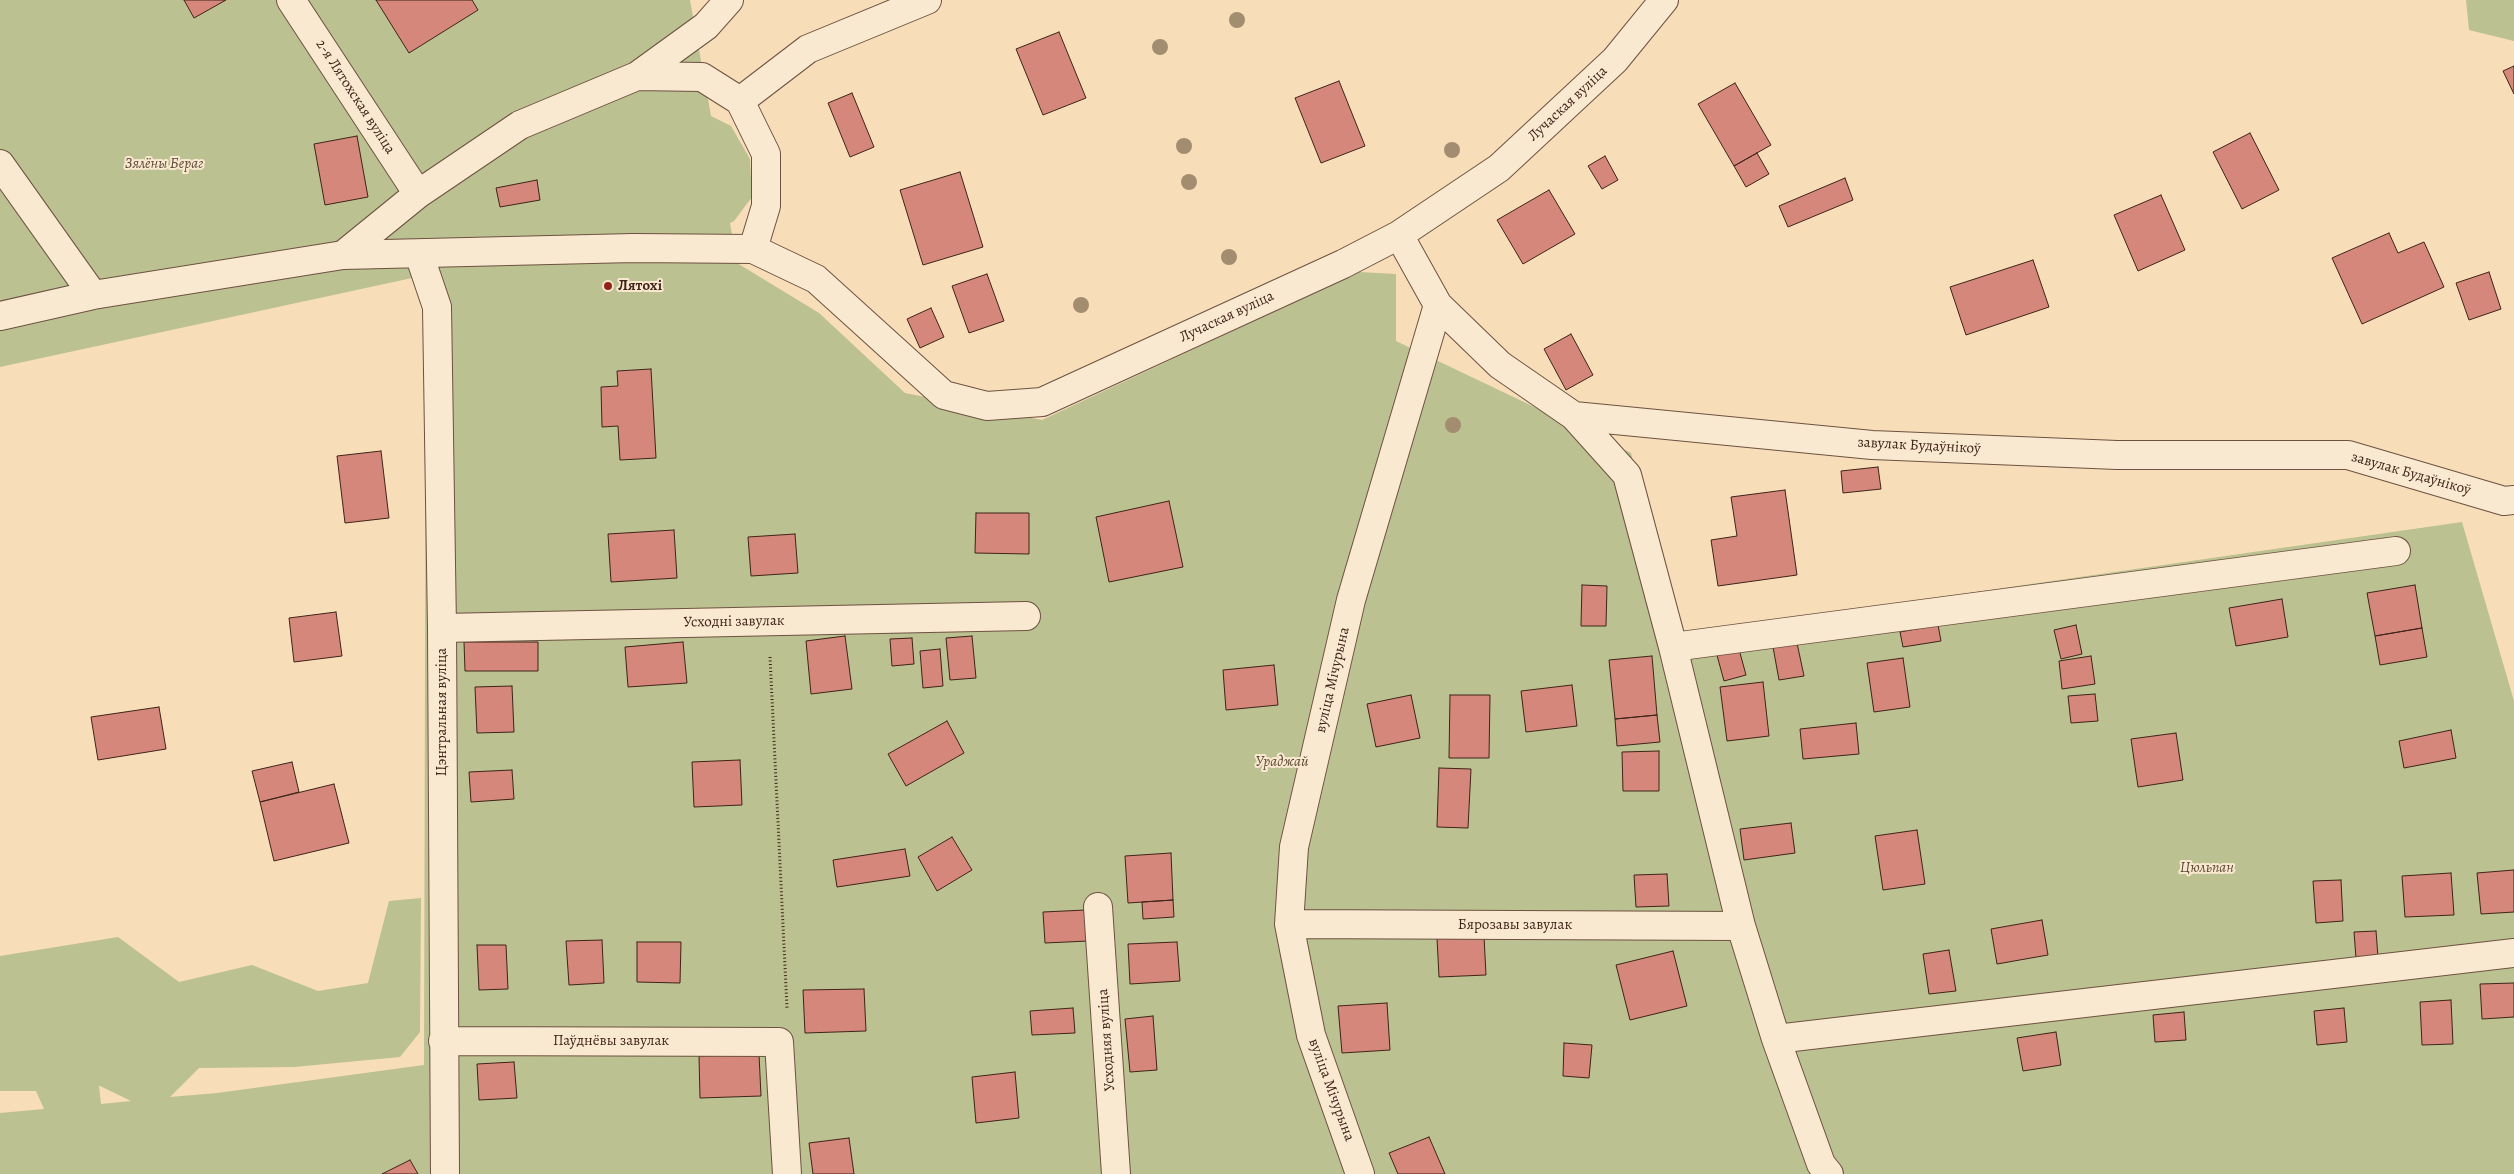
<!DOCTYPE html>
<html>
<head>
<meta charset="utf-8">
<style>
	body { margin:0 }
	canvas { display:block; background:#f7ddb8 }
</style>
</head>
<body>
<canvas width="2514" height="1174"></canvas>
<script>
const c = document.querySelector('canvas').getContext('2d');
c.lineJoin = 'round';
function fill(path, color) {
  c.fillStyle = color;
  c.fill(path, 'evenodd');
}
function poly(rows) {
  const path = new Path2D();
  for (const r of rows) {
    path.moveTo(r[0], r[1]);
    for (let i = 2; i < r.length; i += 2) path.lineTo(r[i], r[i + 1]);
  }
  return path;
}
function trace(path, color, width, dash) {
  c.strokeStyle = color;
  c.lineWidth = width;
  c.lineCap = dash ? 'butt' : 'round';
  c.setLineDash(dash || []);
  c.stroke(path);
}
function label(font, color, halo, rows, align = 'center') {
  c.font = font + ' Alegreya,serif';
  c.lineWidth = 4;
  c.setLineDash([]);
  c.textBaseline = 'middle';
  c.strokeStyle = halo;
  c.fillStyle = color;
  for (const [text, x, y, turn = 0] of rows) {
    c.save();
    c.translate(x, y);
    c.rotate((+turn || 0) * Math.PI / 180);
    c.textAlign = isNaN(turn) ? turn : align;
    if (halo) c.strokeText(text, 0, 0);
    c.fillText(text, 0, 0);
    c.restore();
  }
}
fill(poly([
	[0,0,690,0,711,116,731,126,750,159,752,197,734,221,730,223,737,263,819,313,905,393,1042,420,1359,272,1396,274,1396,341,1631,453,1677,635,2462,522,2514,701,2514,1174,0,1174,0,1113,44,1109,36,1091,0,1091,0,956,118,937,179,982,252,965,318,991,368,983,389,901,421,898,420,1032,400,1057,294,1067,199,1068,170,1097,217,1093,424,1065,426,275,0,367],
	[99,1086,100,1086,131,1101,101,1104],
	[2466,0,2514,0,2514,41,2469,30]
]), '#bbc190');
const building = poly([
	[184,0,226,0,194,18,184,0],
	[376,0,472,0,478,10,409,53,376,0],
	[1059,32,1086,98,1043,115,1016,49,1059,32],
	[2514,66,2514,94,2503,71,2514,66],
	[1339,81,1365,146,1321,163,1295,98,1339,81],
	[1735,83,1771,145,1734,166,1698,104,1735,83],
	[852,93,874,147,850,157,828,103,852,93],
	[2250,133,2279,190,2242,209,2213,152,2250,133],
	[357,136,368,197,325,205,314,144,357,136],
	[1757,153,1769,174,1746,187,1734,166,1757,153],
	[1605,156,1618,180,1602,189,1588,166,1605,156],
	[960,172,983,247,923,265,900,190,960,172],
	[1845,178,1853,200,1788,227,1779,206,1845,178],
	[537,180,540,200,500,207,496,188,537,180],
	[1549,190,1575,234,1523,264,1497,220,1549,190],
	[2161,195,2185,250,2138,271,2114,215,2161,195],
	[2389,233,2398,253,2424,242,2444,287,2362,324,2332,258,2389,233],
	[2033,260,2049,307,1966,335,1950,287,2033,260],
	[2489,272,2501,309,2469,320,2456,283,2489,272],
	[987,274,1004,321,969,333,952,286,987,274],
	[931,308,944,337,920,348,907,319,931,308],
	[1571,334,1593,375,1566,390,1544,349,1571,334],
	[651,369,656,458,620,460,618,426,602,427,601,387,618,386,617,371,651,369],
	[381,451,389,518,345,523,337,456,381,451],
	[1878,467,1881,489,1843,493,1841,471,1878,467],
	[1785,490,1797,575,1718,586,1711,540,1737,536,1731,497,1785,490],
	[1169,501,1183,567,1109,582,1096,517,1169,501],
	[976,513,1029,513,1029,554,975,553,976,513],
	[674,530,677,578,611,582,608,534,674,530],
	[795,534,798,573,751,576,748,537,795,534],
	[1582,585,1607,586,1606,626,1581,626,1582,585],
	[2415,585,2422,628,2375,636,2367,593,2415,585],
	[2282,599,2288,637,2236,646,2229,608,2282,599],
	[336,612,342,656,294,662,289,618,336,612],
	[1938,625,1941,641,1903,647,1900,632,1938,625],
	[2076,625,2082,654,2061,659,2054,630,2076,625],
	[2422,628,2427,657,2380,665,2375,636,2422,628],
	[845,636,852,689,811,694,806,641,845,636],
	[972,636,976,678,950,680,946,638,972,636],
	[912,638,914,664,892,666,890,639,912,638],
	[464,642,538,642,538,671,465,671,464,642],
	[683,642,687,683,628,687,625,647,683,642],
	[1737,642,1746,675,1724,681,1715,648,1737,642],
	[1797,643,1804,676,1779,680,1773,647,1797,643],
	[940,649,943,686,923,688,920,651,940,649],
	[1652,656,1657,715,1615,719,1609,660,1652,656],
	[2091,656,2095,684,2062,689,2059,661,2091,656],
	[1903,658,1910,707,1874,712,1867,663,1903,658],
	[1274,665,1278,705,1226,710,1223,670,1274,665],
	[1763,682,1769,736,1727,741,1720,687,1763,682],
	[1572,685,1577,726,1526,732,1521,691,1572,685],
	[512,686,514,732,477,733,475,687,512,686],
	[2095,694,2098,721,2071,723,2068,696,2095,694],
	[1411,695,1420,738,1376,747,1367,704,1411,695],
	[1450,695,1490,695,1489,758,1449,758,1450,695],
	[159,707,166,749,98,760,91,717,159,707],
	[1657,715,1660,742,1617,746,1615,719,1657,715],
	[947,721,964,753,906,786,888,754,947,721],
	[1856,723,1859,754,1803,759,1800,729,1856,723],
	[2451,730,2456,758,2404,768,2399,741,2451,730],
	[2176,733,2183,780,2138,787,2131,739,2176,733],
	[1659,751,1659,791,1623,791,1622,752,1659,751],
	[740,760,742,805,694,807,692,762,740,760],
	[292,762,299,792,260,802,252,771,292,762],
	[1439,768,1471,769,1468,828,1437,827,1439,768],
	[512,770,514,799,471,802,469,772,512,770],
	[334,784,349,843,274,861,260,802,334,784],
	[1791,823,1795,853,1744,860,1740,829,1791,823],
	[1917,830,1925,884,1883,890,1875,836,1917,830],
	[952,837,972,870,937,891,918,857,952,837],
	[905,849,910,876,837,887,833,860,905,849],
	[1171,853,1173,900,1128,903,1125,856,1171,853],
	[2514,870,2514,912,2481,914,2477,873,2514,870],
	[2451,873,2454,915,2405,917,2402,876,2451,873],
	[1667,874,1669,906,1636,907,1634,875,1667,874],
	[2341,880,2343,921,2316,923,2313,881,2341,880],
	[1173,900,1174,917,1143,919,1142,902,1173,900],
	[1086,910,1088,941,1045,943,1043,912,1086,910],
	[2042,920,2048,955,1997,964,1991,929,2042,920],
	[2376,931,2378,957,2356,958,2354,932,2376,931],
	[1484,936,1486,975,1439,977,1437,938,1484,936],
	[602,940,604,983,569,985,566,941,602,940],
	[637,942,681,942,680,983,637,982,637,942],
	[1177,942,1180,981,1130,984,1128,944,1177,942],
	[477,945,506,945,508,989,479,990,477,945],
	[1949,950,1956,991,1929,994,1923,954,1949,950],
	[1673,951,1687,1006,1630,1020,1616,965,1673,951],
	[2514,983,2514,1017,2482,1019,2480,984,2514,983],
	[864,989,866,1031,805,1033,803,990,864,989],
	[2451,1000,2453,1044,2422,1045,2420,1002,2451,1000],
	[1387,1003,1390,1050,1342,1053,1338,1006,1387,1003],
	[1073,1008,1075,1033,1032,1035,1030,1011,1073,1008],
	[2344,1008,2347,1042,2317,1045,2314,1011,2344,1008],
	[2184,1012,2186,1040,2155,1042,2153,1015,2184,1012],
	[1153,1016,1157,1070,1130,1072,1125,1019,1153,1016],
	[2056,1032,2061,1065,2023,1071,2017,1038,2056,1032],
	[1564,1043,1592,1045,1589,1078,1563,1076,1564,1043],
	[759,1054,761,1096,700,1098,699,1056,759,1054],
	[514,1062,517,1098,479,1100,477,1064,514,1062],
	[1015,1072,1019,1118,976,1123,972,1077,1015,1072],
	[1429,1137,1445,1174,1398,1174,1389,1153,1429,1137],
	[849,1138,854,1174,813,1174,809,1143,849,1138],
	[410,1160,418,1174,382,1174,410,1160]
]);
fill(building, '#d4877a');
trace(building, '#3f2419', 1);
const minor = poly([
	[291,0,418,194],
	[637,76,706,26,729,0],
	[740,101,808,49,927,0],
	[0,164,93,295],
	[1399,235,1438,305,1500,365,1574,416,1872,445,2117,455,2348,455,2504,501,2514,500],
	[419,254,437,307,442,628,445,1174],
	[343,255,418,194,520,125,637,76,702,77,740,101,766,154,766,206,753,249],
	[0,316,93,295,343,255,633,248,753,249,816,279,944,395,987,406,1042,402,1343,264,1399,235,1499,168,1615,60,1664,0],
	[1574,416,1627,475,1673,647,1741,926,1776,1039,1821,1164,1829,1174],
	[442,628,1026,616],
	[1673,647,2396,551],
	[1098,907,1116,1174],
	[1289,924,1741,926],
	[1776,1039,2514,953],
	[443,1041,779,1042,787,1174],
	[1360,1174,1311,1035,1289,924,1294,847,1351,600,1438,305]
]);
trace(minor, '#6d5241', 30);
trace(poly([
	[770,657,787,1008]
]), '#3f2419', 3, [1, 2.5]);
trace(minor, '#fae9d1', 28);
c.fillStyle = '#a38d71';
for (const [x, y] of [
	[1237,20],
	[1160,47],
	[1184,146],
	[1452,150],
	[1189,182],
	[1229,257],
	[1081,305],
	[1453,425]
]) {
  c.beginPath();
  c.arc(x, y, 8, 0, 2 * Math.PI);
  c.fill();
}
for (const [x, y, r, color] of [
	[608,286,5,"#8f2418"]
]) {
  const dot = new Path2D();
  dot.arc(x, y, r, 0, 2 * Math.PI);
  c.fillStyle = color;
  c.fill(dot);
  trace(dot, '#fae9d1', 2);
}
label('15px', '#3f2419', '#fae9d1', [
	["2-я Лятохская вуліца",355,97,57],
	["Лучаская вуліца",1568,104,-43],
	["Лучаская вуліца",1227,317,-25],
	["завулак Будаўнікоў",1919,446,3],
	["завулак Будаўнікоў",2411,474,16],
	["Усходні завулак",734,622,-1],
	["вуліца Мічурына",1333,680,-77],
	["Цэнтральная вуліца",442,712,-90],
	["Бярозавы завулак",1515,925],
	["Усходняя вуліца",1107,1040,-94],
	["Паўднёвы завулак",611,1041],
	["вуліца Мічурына",1331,1090,70]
]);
label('italic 15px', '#5e4b37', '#fae9d1', [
	["Зялёны Бераг",164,164],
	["Ураджай",1282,762],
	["Цюльпан",2207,868]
]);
label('bold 15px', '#3f2419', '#fae9d1', [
	["Лятохі",618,286]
], 'left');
</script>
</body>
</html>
